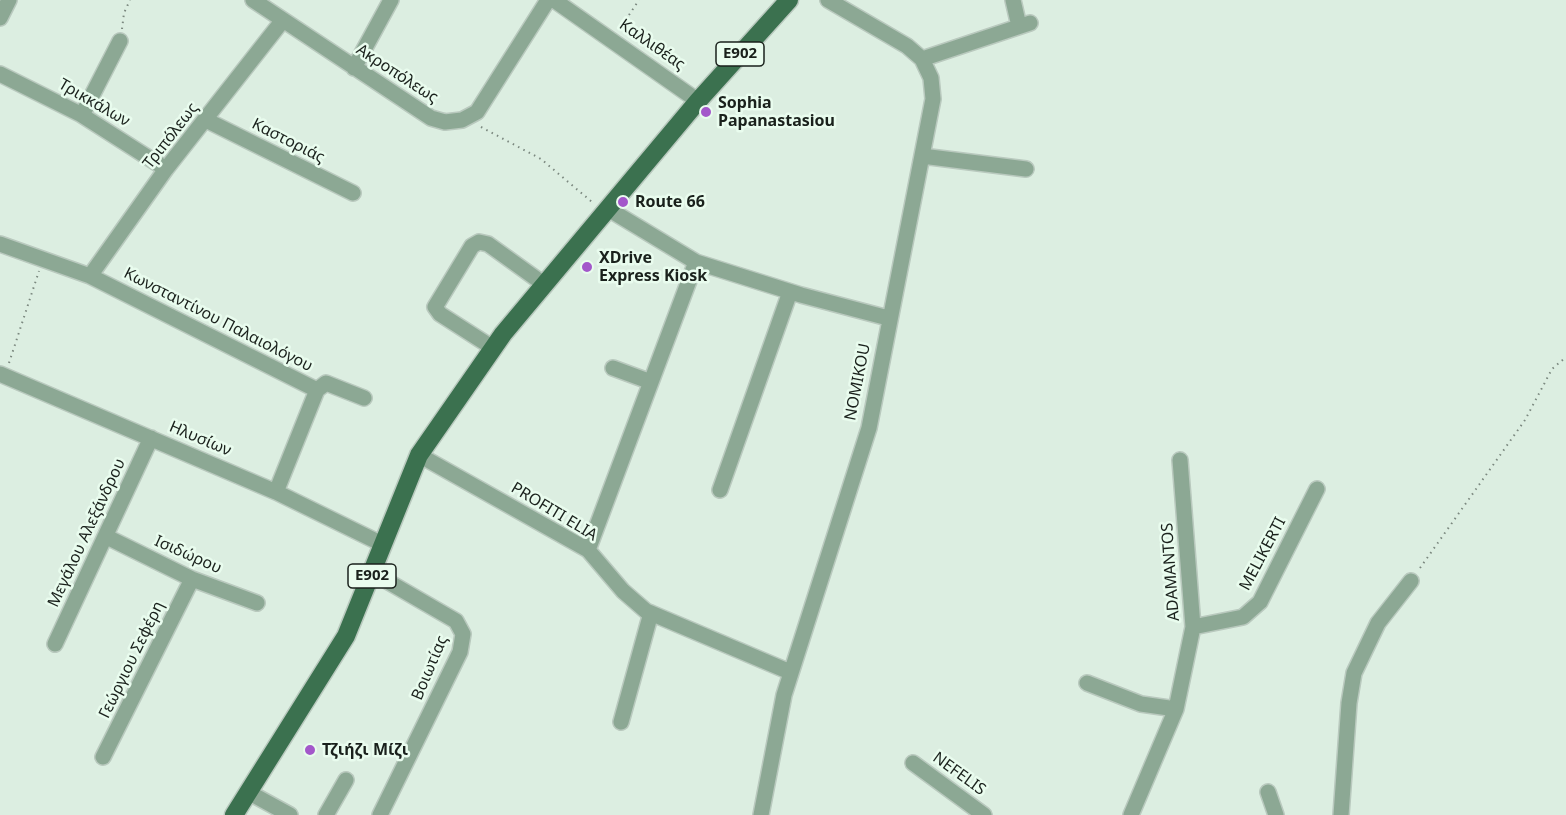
<!DOCTYPE html>
<html>
<head>
<meta charset="utf-8">
<style>
	body { margin:0 }
	canvas { display:block; background:#dceee1 }
</style>
</head>
<body>
<canvas width="1566" height="815"></canvas>
<script>
const c = document.querySelector('canvas').getContext('2d');
c.lineJoin = 'round';
function poly(rows) {
  const path = new Path2D();
  for (const r of rows) {
    path.moveTo(r[0], r[1]);
    for (let i = 2; i < r.length; i += 2) path.lineTo(r[i], r[i + 1]);
  }
  return path;
}
function trace(path, color, width, dash) {
  c.strokeStyle = color;
  c.lineWidth = width;
  c.lineCap = dash ? 'butt' : 'round';
  c.setLineDash(dash || []);
  c.stroke(path);
}
function label(font, color, halo, rows, align = 'center') {
  c.font = font + ' "Noto Sans",sans-serif';
  c.lineWidth = 5;
  c.setLineDash([]);
  c.textBaseline = 'middle';
  c.strokeStyle = halo;
  c.fillStyle = color;
  for (const [text, x, y, turn = 0] of rows) {
    c.save();
    c.translate(x, y);
    c.rotate((+turn || 0) * Math.PI / 180);
    c.textAlign = isNaN(turn) ? turn : align;
    if (halo) c.strokeText(text, 0, 0);
    c.fillText(text, 0, 0);
    c.restore();
  }
}
const minor = poly([
	[253,0,431,118,445,122,462,120,477,112,548,0],
	[554,0,698,101],
	[1013,0,1019,26],
	[0,18,9,0],
	[922,59,1030,23],
	[354,68,391,0],
	[0,74,80,114,166,169],
	[82,115,120,41],
	[206,120,353,193],
	[922,156,1026,169],
	[610,210,696,262,801,295,888,318],
	[0,244,90,276,317,390,276,492],
	[90,276,166,169,283,20],
	[493,348,440,314,435,307,472,246,479,242,488,244,545,285],
	[613,368,651,382],
	[0,374,276,492,382,544],
	[317,390,326,383,364,398],
	[419,455,588,550,623,591,646,611,790,672],
	[720,490,790,292],
	[107,537,192,579,257,603],
	[588,550,696,262],
	[373,573,456,621,463,634,460,652,380,815],
	[1193,627,1243,617,1260,602,1317,489],
	[55,644,151,438],
	[1087,683,1141,704,1176,709],
	[621,722,651,613],
	[103,757,192,579],
	[913,763,984,815],
	[248,792,290,815],
	[1268,792,1276,815],
	[326,815,346,780],
	[761,815,784,695,869,428,933,99,931,78,922,59,907,46,828,0],
	[1131,815,1176,709,1193,627,1180,460],
	[1341,815,1349,703,1354,673,1378,623,1411,581]
]);
const major = poly([
	[234,815,346,636,419,455,503,334,698,101,789,0]
]);
trace(minor, '#b9c9be', 18);
trace(major, '#b9c9be', 21);
trace(poly([
	[122,29,124,13,130,0],
	[619,30,639,0],
	[481,127,541,159,592,202],
	[9,363,39,271],
	[1420,568,1525,420,1552,369,1566,357]
]), '#7b887f', 2, [1.5, 4.5]);
trace(minor, '#8ca894', 15);
trace(major, '#3b714f', 18);
for (const [x, y, r, color] of [
	[706,112,6,"#a357ca"],
	[623,202,6,"#a357ca"],
	[587,267,6,"#a357ca"],
	[310,750,6,"#a357ca"]
]) {
  const dot = new Path2D();
  dot.arc(x, y, r, 0, 2 * Math.PI);
  c.fillStyle = color;
  c.fill(dot);
  trace(dot, '#e9fcee', 2);
}
for (const [x, y, w] of [
	[740,54,48],
	[372,576,48]
]) {
  const box = new Path2D();
  box.roundRect(x - w / 2, y - 12, w, 24, 4.5);
  c.fillStyle = '#e9fcee';
  c.fill(box);
  trace(box, '#1a211c', 1.5);
}
label('bold 15px', '#1a211c', null, [
	["E902",740,54],
	["E902",372,576]
]);
label('16px', '#1a211c', '#e9fcee', [
	["Καλλιθέας",652,45,35],
	["Ακροπόλεως",397,74,33],
	["Τρικκάλων",94,103,30],
	["Τριπόλεως",171,136,-52],
	["Καστοριάς",288,141,27],
	["Κωνσταντίνου Παλαιολόγου",218,320,27],
	["NOMIKOU",858,382,-79],
	["Ηλυσίων",200,439,23],
	["PROFITI ELIA",554,512,31],
	["Μεγάλου Αλεξάνδρου",87,533,-65],
	["MELIKERTI",1263,554,-62],
	["Ισιδώρου",188,555,24],
	["ADAMANTOS",1171,572,-94],
	["Γεώργιου Σεφέρη",132,660,-64],
	["Βοιωτίας",430,668,-67],
	["NEFELIS",959,774,36]
]);
label('bold 16px', '#1a211c', '#e9fcee', [
	["Sophia",718,103],
	["Papanastasiou",718,121],
	["Route 66",635,202],
	["XDrive",599,258],
	["Express Kiosk",599,276],
	["Τζιήζι Μίζι",322,750]
], 'left');
</script>
</body>
</html>
